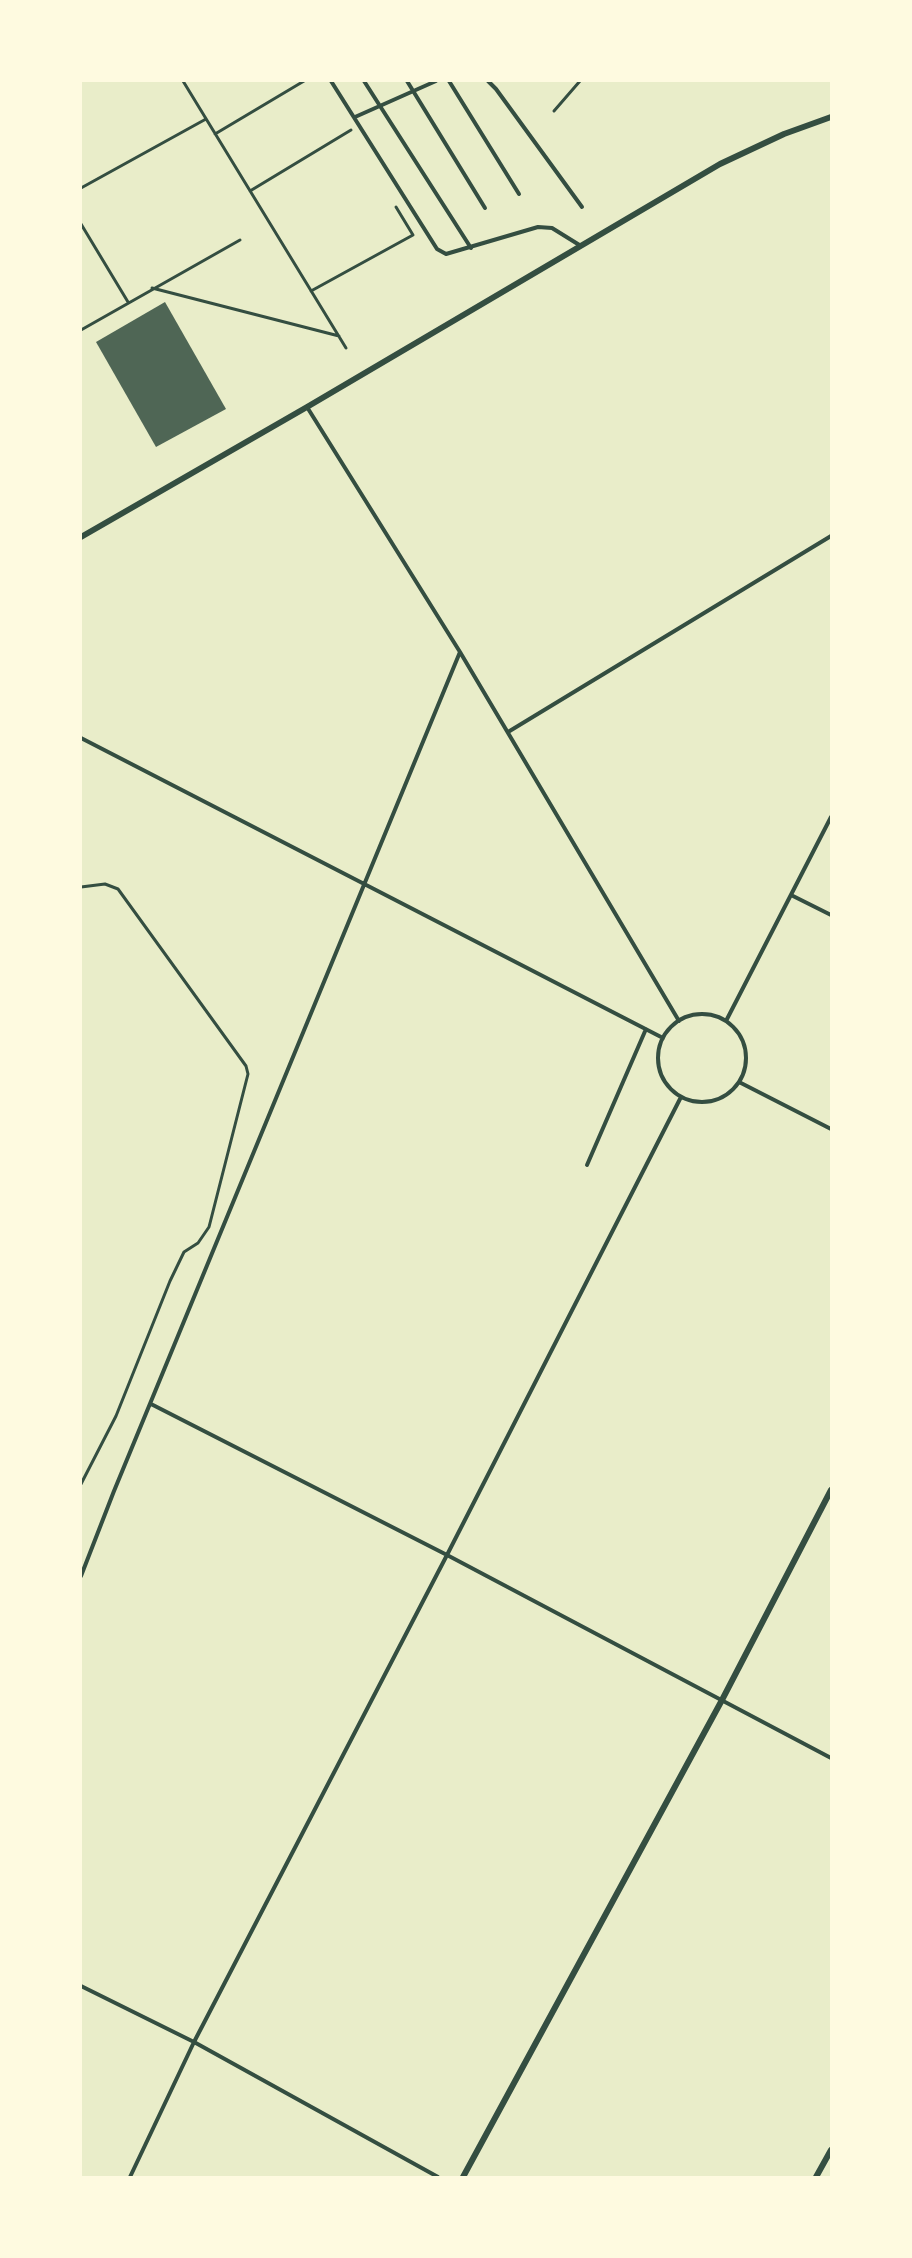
<!DOCTYPE html>
<html>
<head>
<meta charset="utf-8">
<style>
  body { margin:0 }
  #map { position:relative; width:912px; height:2258px; overflow:hidden; background:#e9edc9; font-family:"Golos Text",sans-serif }
  canvas { display:block }
  .frame { position:absolute; inset:0; border:82px solid #fefae0; pointer-events:none }
</style>
</head>
<body>
<div id="map">
<canvas width="912" height="2258"></canvas>
<div class="frame"></div>
</div>
<script>
const ctx = document.querySelector('canvas').getContext('2d');
ctx.lineJoin = 'round';
function fill(path, color) { ctx.fillStyle = color; ctx.fill(path, 'evenodd'); }
function strokePath(path, color, width, dash) { ctx.strokeStyle = color; ctx.lineWidth = width; ctx.lineCap = dash ? 'butt' : 'round'; ctx.setLineDash(dash || []); ctx.stroke(path); }
const building = new Path2D(`
  M165,302L226,409L156,447L96,342Z`);
const path = new Path2D(`
  M183,81L346,348
  M554,111L580,81
  M215,134L304,81
  M81,188L206,119
  M250,191L351,130
  M81,224L128,302
  M152,288L339,336
  M311,291L413,235L396,207
  M81,330L240,240
  M81,887L105,884L118,889L246,1066L248,1074L209,1227L198,1243L184,1252L170,1281L116,1416L81,1484`);
const service = new Path2D(`
  M331,81L437,249L446,254L538,227L552,228L581,246
  M364,81L471,248
  M407,81L485,208
  M449,81L519,194
  M488,81L496,89L582,207
  M355,117L436,81
  M307,407L460,652L679,1021
  M508,732L831,536
  M81,738L663,1038
  M791,895L831,915
  M658 1058a44 44 0 1 1 88 0a44 44 0 1 1-88 0Z
  M726,1021L831,817
  M739,1082L831,1129
  M587,1165L646,1029
  M151,1404L447,1555L831,1758
  M81,1576L114,1491L460,652
  M81,1986L194,2042L438,2177
  M130,2177L194,2042L447,1555L681,1097`);
const minor = new Path2D(`
  M81,537L307,407L720,164L784,134L831,117
  M463,2177L722,1700L831,1490
  M816,2177L831,2150`);
fill(building, '#4f6655');
strokePath(path, '#344e41', 3);
strokePath(service, '#344e41', 4);
strokePath(minor, '#344e41', 6);
</script>
</body>
</html>
